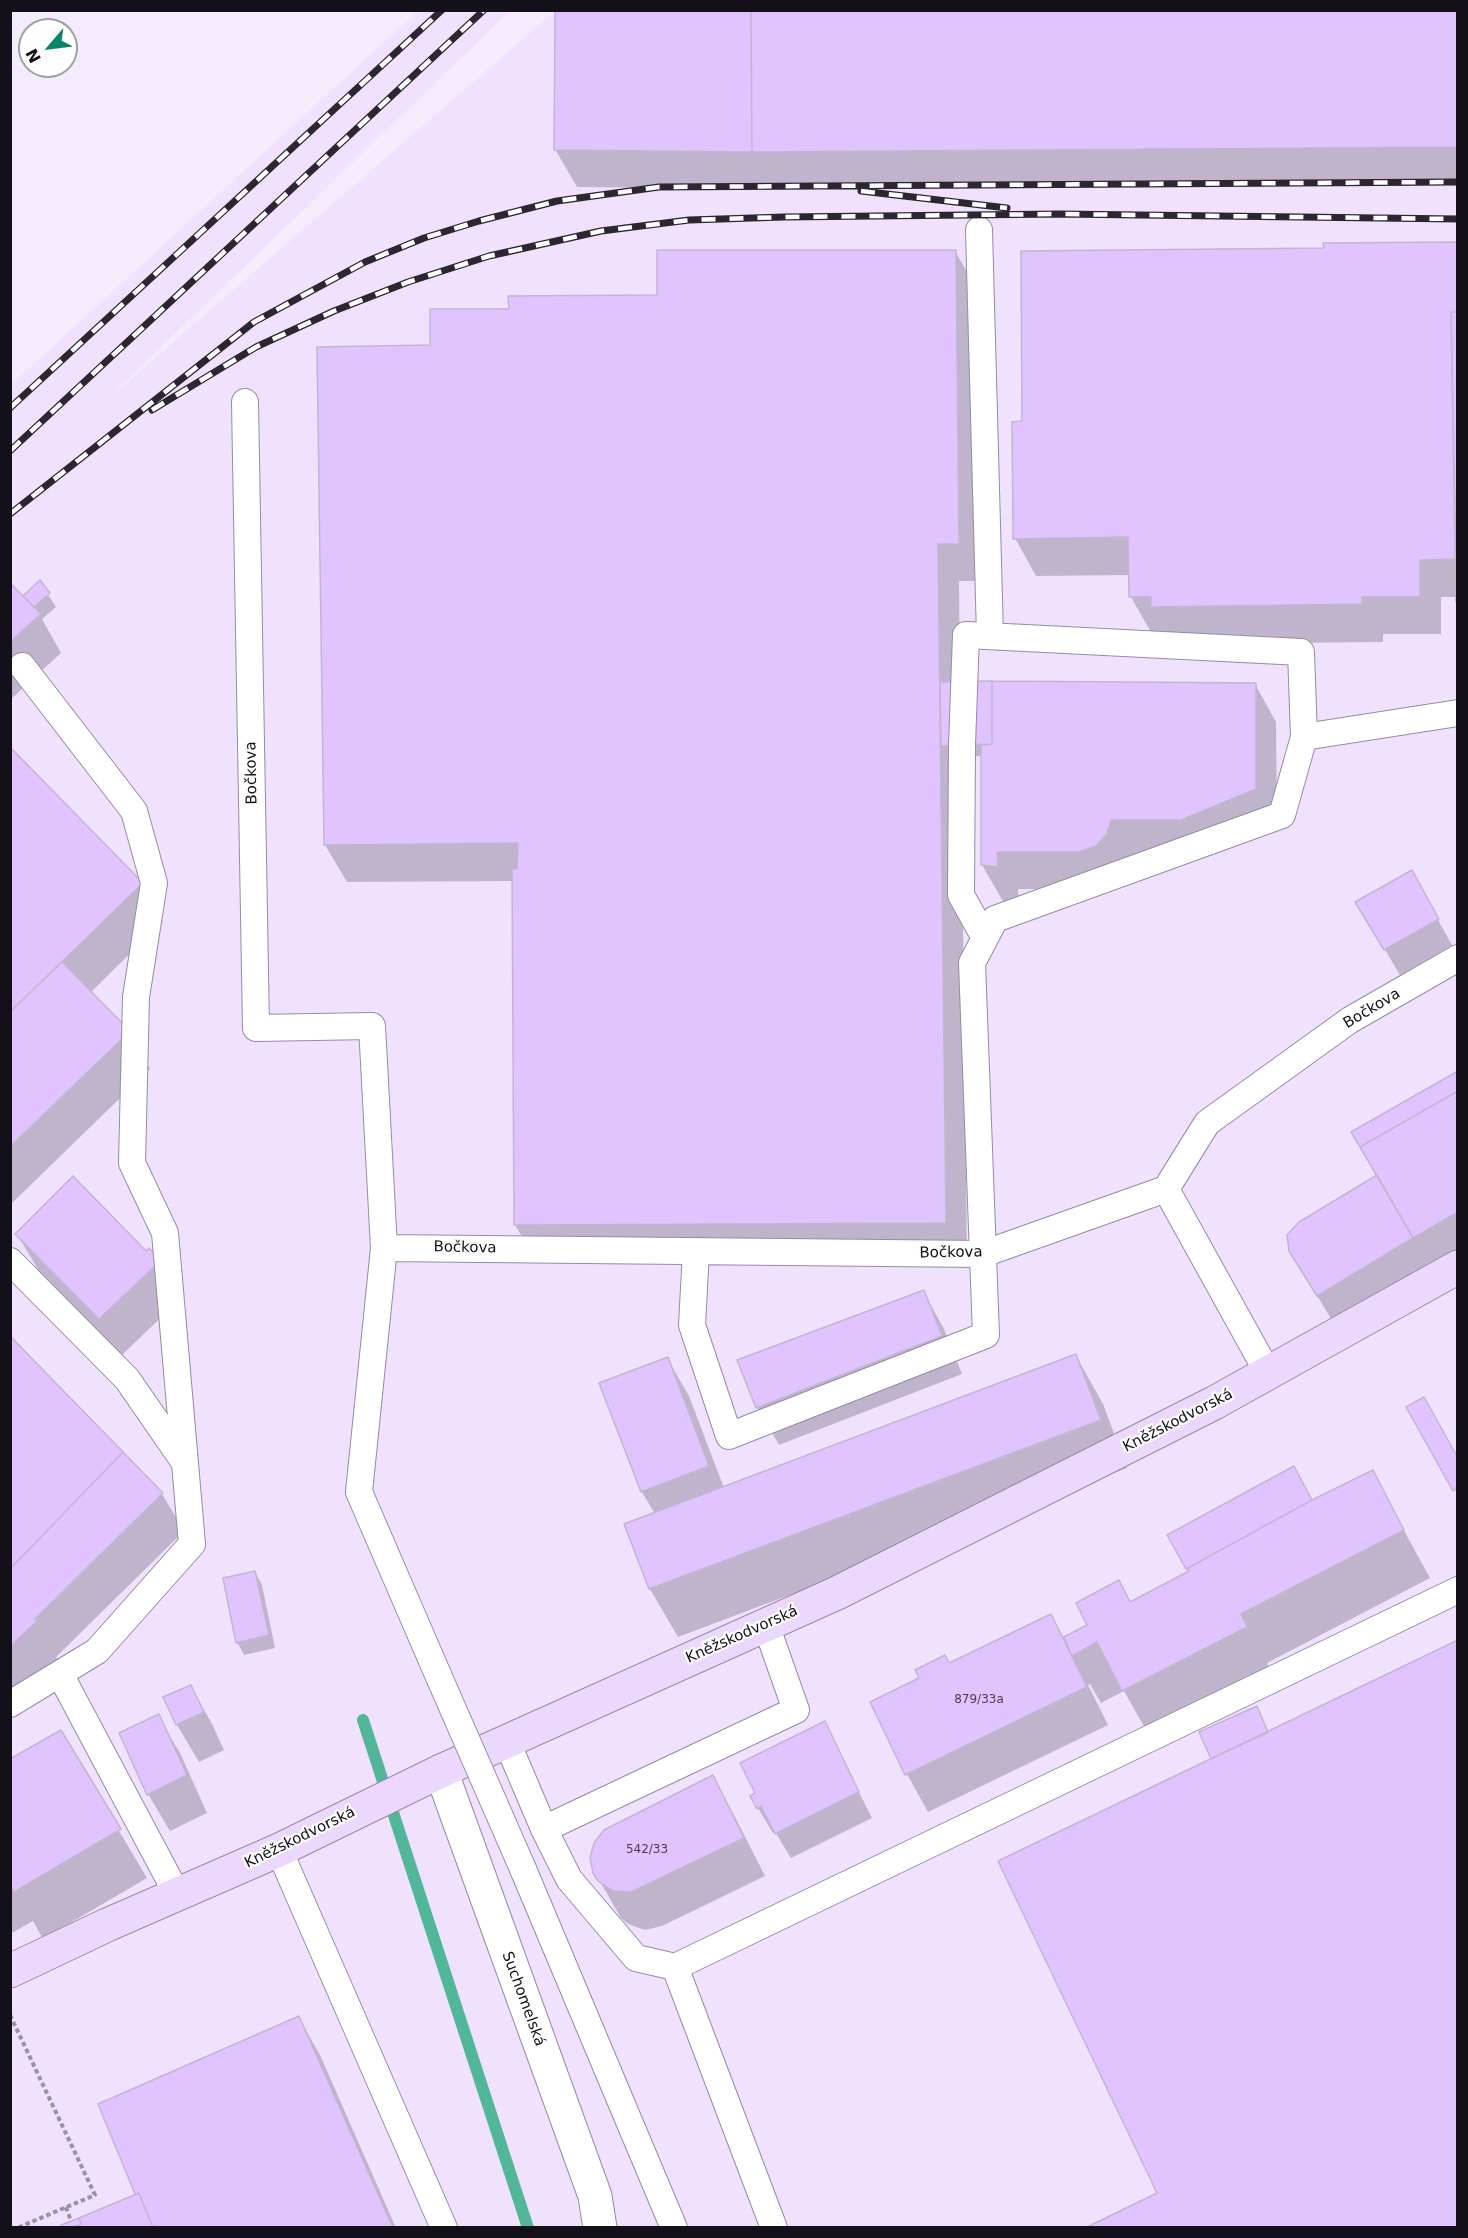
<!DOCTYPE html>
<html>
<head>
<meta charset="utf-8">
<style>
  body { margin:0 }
  #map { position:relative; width:1468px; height:2238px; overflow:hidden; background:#f4ecfd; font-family:"DejaVu Sans",sans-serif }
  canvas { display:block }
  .frame { position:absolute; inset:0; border:12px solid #141019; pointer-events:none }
  .north { position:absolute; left:18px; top:18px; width:60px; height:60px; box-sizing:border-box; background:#fdfdfd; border:2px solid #a09ea2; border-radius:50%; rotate:242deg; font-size:16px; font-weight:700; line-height:24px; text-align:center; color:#141019 }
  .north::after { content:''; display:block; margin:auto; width:21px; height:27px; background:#058669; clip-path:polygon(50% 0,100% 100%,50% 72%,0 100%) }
</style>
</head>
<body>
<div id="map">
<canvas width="1468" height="2238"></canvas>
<div class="frame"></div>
<div class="north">N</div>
</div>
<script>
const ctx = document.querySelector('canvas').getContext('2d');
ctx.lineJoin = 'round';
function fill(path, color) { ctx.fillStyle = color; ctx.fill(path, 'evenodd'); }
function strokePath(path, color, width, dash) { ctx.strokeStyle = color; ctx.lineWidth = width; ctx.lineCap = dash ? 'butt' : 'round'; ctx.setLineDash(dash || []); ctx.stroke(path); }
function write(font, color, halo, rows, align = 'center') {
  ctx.font = font + ' "DejaVu Sans",sans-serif'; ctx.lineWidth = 4.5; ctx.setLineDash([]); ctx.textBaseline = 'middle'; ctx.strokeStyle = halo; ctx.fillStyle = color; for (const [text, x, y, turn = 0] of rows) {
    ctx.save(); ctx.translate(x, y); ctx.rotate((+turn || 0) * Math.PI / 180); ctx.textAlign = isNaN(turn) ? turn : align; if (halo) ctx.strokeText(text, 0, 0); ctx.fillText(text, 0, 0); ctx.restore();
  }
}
const built = new Path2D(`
  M418,11H510L102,404L555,11H1457V2227L11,2228V385Z`);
const shadow = new Path2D(`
  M1458,10V184L775,189L577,187L555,149Z
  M1458,244V597H1441V634H1383V642L1174,644L1152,634L1131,597L1130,575L1036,576L1015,538L1024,423L1325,249Z
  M955,251L977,289L980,581H959L960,683L1255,684L1276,722L1277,827L1101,889H1018L1019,904L1004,903L982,865V756L961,757L967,1260L537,1262L515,1225L513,881L347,882L325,845L318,349L432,347L510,311L659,296Z
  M40,582L56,607L42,619L61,653L10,700V585L23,598Z
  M10,749L142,884L163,921L90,993L128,1032L150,1069L10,1205Z
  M1411,872L1452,945L1400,975L1357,903Z
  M1458,1072V1262L1339,1332L1290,1251L1378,1175Z
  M17,1234L146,1253L155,1257L177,1302L121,1356L39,1271Z
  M923,1291L944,1329L962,1374L779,1445L757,1407Z
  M10,1338L162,1494L184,1531L56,1657L58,1660L14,1702L10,1699Z
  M1076,1356L1103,1404L1127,1468L678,1637L650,1589L626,1524L655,1514L642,1492L667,1358L689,1396L724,1488Z
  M1372,1472L1430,1578L1267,1663L1274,1676L1151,1739L1124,1691L1101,1703L1090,1684L1088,1685L1108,1725L928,1812L907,1774L872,1703L1051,1616L1064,1638L1089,1625L1119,1582L1131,1604L1190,1573L1169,1536L1313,1502Z
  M255,1572L262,1585L275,1648L244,1655L237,1642Z
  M191,1687L212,1724L224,1750L199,1762L177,1725L165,1698Z
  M158,1716L180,1753L207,1813L170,1831L148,1794Z
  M824,1723L872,1818L791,1858L775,1832L773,1833L758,1808Z
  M60,1732L147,1878L43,1939L33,1921L10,1934V1761Z
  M713,1777L734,1815L765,1876L662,1926L645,1930L628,1924L621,1918L599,1880Z
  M299,2018L320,2055L396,2228H64L137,2195L100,2105Z`);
const stream = new Path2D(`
  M363,1720L528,2228`);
const building = new Path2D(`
  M555,10H751L752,152L554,150Z
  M751,10H1458V147L752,152Z
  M1458,242V312H1451L1456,559L1420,560V597H1362V604L1151,607V597H1129L1128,537L1013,539L1012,422L1022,421L1021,251L1324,248L1323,243Z
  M657,250H956L959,544H938L946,1223L514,1225L512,869H517L518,843L324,845L317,347L430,345V309H509L508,296L657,295Z
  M1451,312H1458V602H1456Z
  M40,580L50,593L34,607L23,596Z
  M10,583L41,614L10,642Z
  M992,681L1256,683V789L1181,820H1111L1107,834L1096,846L1079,852H997L998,867L981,865V745L992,744Z
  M992,681V744L941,746L940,682Z
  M10,747L143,883L10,1012Z
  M1412,870L1439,919L1384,950L1355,902Z
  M62,962L130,1031L10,1147V1012Z
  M1458,1071V1091L1360,1147L1351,1132Z
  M1458,1091V1212L1413,1238L1360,1147Z
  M1377,1175L1413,1238L1317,1296L1289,1251L1287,1235L1299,1222Z
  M73,1176L146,1251L149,1248L157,1257L154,1259L157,1264L99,1319L15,1234Z
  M924,1290L942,1336L756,1408L737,1360Z
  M10,1336L123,1452L10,1569Z
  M1076,1354L1101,1420L649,1589L624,1524Z
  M668,1357L709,1466L641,1492L599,1383Z
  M1424,1397L1458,1458V1488L1453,1491L1406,1407Z
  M123,1452L163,1493L35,1619L37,1621L10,1647V1569Z
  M1294,1466L1312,1500L1186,1569L1167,1535Z
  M1373,1470L1404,1530L1241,1614L1247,1627L1122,1691L1097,1642L1072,1656L1064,1637L1087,1625L1076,1603L1119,1580L1130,1602L1189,1571L1186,1569L1312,1500Z
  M255,1571L269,1635L236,1643L223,1578Z
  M1051,1614L1087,1687L905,1775L870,1702L919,1678L915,1670L945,1655L949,1663Z
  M1458,1640V2228H1085L1157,2193L998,1861Z
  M191,1685L204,1712L176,1725L163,1697Z
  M1257,1706L1268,1732L1211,1759L1199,1732Z
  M159,1714L187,1775L147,1795L119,1733Z
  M825,1721L859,1792L775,1834L761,1806L757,1809L750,1796L755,1793L740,1763Z
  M61,1730L121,1829L14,1892L10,1885V1759Z
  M713,1775L744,1838L631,1892L613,1891L598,1881L593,1873L590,1858L594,1843L604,1830Z
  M299,2016L393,2228H153L139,2193L135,2194L98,2104Z
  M139,2193L153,2228H72L81,2224L79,2218Z
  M79,2218L81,2224L72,2228H63L61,2225Z`);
const path = new Path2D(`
  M10,2015L95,2195L17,2228
  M66,2207L71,2221`);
const lane = new Path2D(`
  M979,230L990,636
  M245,402L256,1028L372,1026L384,1248L359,1492L439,1677
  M985,938L961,895L962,745L966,635L1301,652L1304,737
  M1166,1189L1268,1373
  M384,1248L983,1254L1166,1189L1207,1123L1350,1020L1458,958
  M696,1251L692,1325L729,1436L986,1335L972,963L995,919L1282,815L1304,737L1458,713
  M10,1261L127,1379L183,1460
  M60,1674L177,1894
  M10,1704L97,1651L192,1544L165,1233L132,1163L136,997L154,883L134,811L22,666
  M507,1742L544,1829L796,1710L766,1625
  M544,1829L569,1879L636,1958L675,1967L774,2228
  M279,1850L444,2228
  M523,1869L674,2228
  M675,1967L1458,1590`);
const street = new Path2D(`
  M441,1771L595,2196L600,2228`);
const secondary = new Path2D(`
  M10,1971L107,1925L279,1850L441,1771L837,1593L1214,1403L1458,1267`);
const rail = new Path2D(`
  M861,191L1007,208
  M10,408L442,10
  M152,410L256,347L334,311L408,282L489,256L601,231L689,220L784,217L1060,214L1458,219
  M10,451L484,10
  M10,514L254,322L365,262L424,238L479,221L557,201L659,187L1458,182`);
const laneBridge = new Path2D(`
  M439,1677L523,1869`);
const numberNames = [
  ["879/33a",979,1700],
  ["542/33",647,1850]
];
const streetNames = [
  ["Bočkova",252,773,-91],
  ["Bočkova",1372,1009,-31],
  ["Bočkova",465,1248,1],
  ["Bočkova",951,1253,-1],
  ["Kněžskodvorská",1178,1421,-27],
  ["Kněžskodvorská",742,1635,-24],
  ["Kněžskodvorská",300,1838,-26],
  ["Suchomelská",523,1999,70]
];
fill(built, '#f0e2ff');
fill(shadow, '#0003');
strokePath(stream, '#52b798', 12);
fill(building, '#e1c4ff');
strokePath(building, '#c3b5d2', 1.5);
strokePath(lane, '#978aa4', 28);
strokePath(street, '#978aa4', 35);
strokePath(secondary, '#978aa4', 35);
strokePath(path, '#9993a1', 4, [4.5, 3]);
strokePath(lane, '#fff', 26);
strokePath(street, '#fff', 33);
strokePath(secondary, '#ebd8fc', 33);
strokePath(rail, '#2b2630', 7);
strokePath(rail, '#fdfdfd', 4.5, [14]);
strokePath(laneBridge, '#978aa4', 28, []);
strokePath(laneBridge, '#fff', 26);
write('12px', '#473d52', null, numberNames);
write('15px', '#141019', '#fdfdfd', streetNames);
</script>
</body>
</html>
